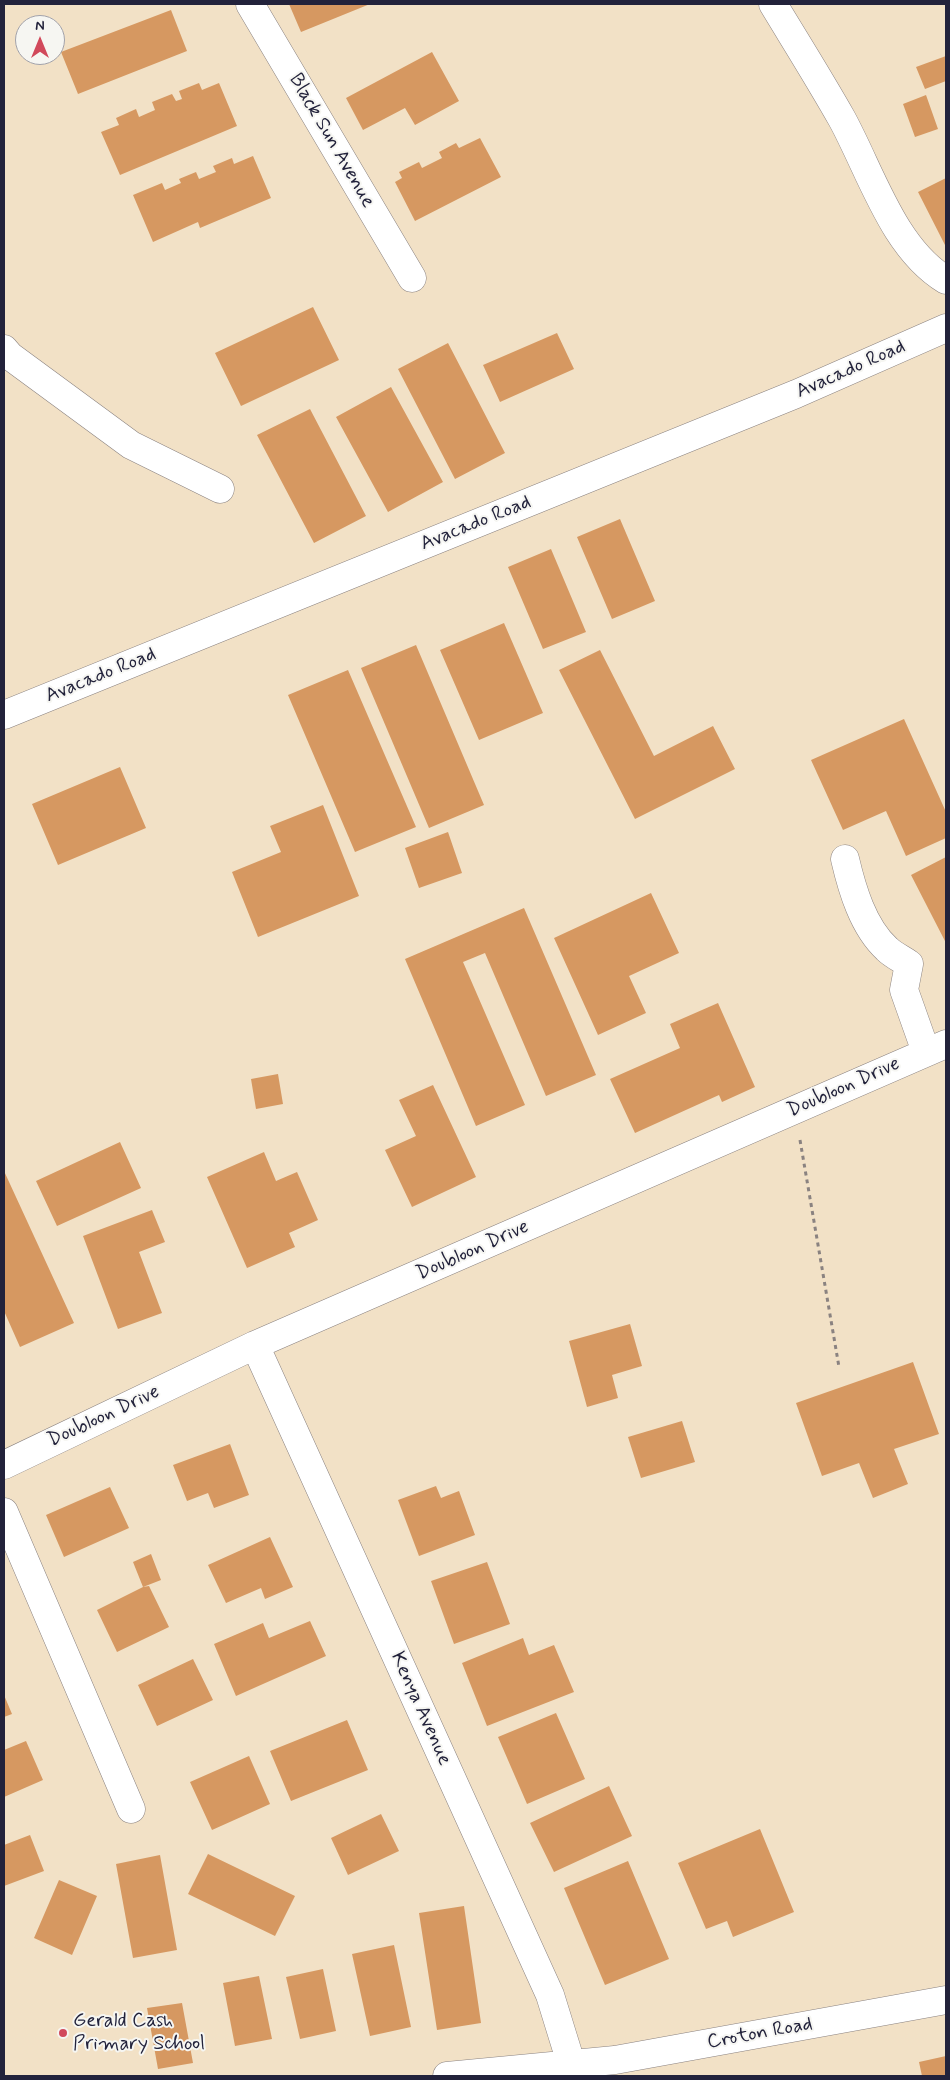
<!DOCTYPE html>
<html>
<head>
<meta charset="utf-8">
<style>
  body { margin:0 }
  #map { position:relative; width:950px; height:2080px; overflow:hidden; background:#f2e1c6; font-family:Mynerve,sans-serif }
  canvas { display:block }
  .frame { position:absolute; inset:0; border:5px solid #22223b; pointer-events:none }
  .north { position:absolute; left:15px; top:15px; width:50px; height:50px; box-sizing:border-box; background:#f6f6f2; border:1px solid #a1a1a9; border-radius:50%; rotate:0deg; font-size:14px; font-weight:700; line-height:20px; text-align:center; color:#22223b }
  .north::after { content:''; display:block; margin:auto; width:18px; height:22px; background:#d1495b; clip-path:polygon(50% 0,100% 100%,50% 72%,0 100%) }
</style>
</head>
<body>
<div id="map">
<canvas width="950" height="2080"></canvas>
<div class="frame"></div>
<div class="north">N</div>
</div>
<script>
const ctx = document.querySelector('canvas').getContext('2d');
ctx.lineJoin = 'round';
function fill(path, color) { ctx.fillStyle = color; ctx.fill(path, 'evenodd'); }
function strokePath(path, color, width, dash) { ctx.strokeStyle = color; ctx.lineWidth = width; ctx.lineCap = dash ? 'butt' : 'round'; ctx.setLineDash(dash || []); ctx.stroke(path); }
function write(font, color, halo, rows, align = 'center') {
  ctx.font = font + ' Mynerve,sans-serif'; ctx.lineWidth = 4; ctx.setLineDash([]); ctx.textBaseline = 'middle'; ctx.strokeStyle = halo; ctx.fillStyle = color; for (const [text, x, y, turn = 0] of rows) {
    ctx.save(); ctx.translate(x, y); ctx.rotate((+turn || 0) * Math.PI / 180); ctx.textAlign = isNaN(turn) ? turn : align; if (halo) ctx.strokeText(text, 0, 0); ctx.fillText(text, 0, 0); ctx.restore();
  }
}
const building = new Path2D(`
  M289,4H370L301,32Z
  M171,10L187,51L78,94L61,52Z
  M432,52L459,101L415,125L405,108L363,130L346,98Z
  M946,56V81L925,89L916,67Z
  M199,83L202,90L219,83L237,126L120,175L101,132L119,125L116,118L136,109L139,117L155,110L152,102L172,94L176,101L182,99L179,91Z
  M926,95L938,129L915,137L903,104Z
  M480,138L501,177L415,221L395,182L402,178L399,172L419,162L422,168L442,158L439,152L456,143L459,148Z
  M253,156L271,198L200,228L198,222L153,242L133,195L162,183L165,190L181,183L179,179L196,172L199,179L216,172L213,166L232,158L234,164Z
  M946,178V247L918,192Z
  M313,307L339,360L241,406L215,353Z
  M557,333L574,369L500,402L483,365Z
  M448,343L505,453L455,479L398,369Z
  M391,387L443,482L388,512L336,417Z
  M310,409L366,516L314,543L257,435Z
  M620,519L655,601L612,619L577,537Z
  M551,549L586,632L543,649L508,567Z
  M504,623L543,713L479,740L440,650Z
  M416,645L484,805L429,828L361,668Z
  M600,650L654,756L713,726L735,769L635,819L559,670Z
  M348,670L416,827L355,852L288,695Z
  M904,719L946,812V838L906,856L886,811L843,830L811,760Z
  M120,767L146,828L58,865L32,804Z
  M323,805L359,896L258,937L232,872L281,852L270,826Z
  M448,832L462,873L419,888L405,848Z
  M946,857V943L911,875Z
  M651,893L679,953L629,976L646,1013L598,1035L554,938Z
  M524,908L596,1075L546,1096L485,953L463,962L525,1105L476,1126L405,959Z
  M718,1003L755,1087L722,1102L719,1095L635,1133L610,1079L680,1048L670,1024Z
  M278,1074L283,1104L256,1109L251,1079Z
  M433,1085L476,1177L412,1207L385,1150L416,1136L399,1100Z
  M120,1142L141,1188L57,1226L36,1181Z
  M264,1152L276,1181L297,1172L318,1220L289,1233L295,1247L247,1268L207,1177Z
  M4,1171L74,1323L20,1347L4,1311Z
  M152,1210L165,1242L139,1252L162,1313L118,1329L83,1236Z
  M630,1324L642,1366L612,1375L618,1398L587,1407L569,1341Z
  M913,1362L939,1434L894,1449L908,1484L873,1498L859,1463L822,1476L796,1403Z
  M682,1421L695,1462L641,1478L628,1437Z
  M230,1444L249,1495L214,1508L208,1493L187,1501L173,1465Z
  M436,1486L441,1498L459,1491L475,1535L419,1556L398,1500Z
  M110,1487L129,1528L64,1557L46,1515Z
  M270,1537L293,1587L265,1599L261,1588L226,1603L208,1565Z
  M151,1554L161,1580L143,1587L149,1586L169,1627L117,1652L97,1610L143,1587L133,1562Z
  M487,1562L510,1624L454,1644L431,1581Z
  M310,1621L326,1656L236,1696L214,1644L263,1623L269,1638Z
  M523,1638L529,1655L554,1645L574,1692L487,1726L462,1663Z
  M193,1659L213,1700L157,1726L138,1685Z
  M4,1695L12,1714L4,1717Z
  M556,1713L585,1779L527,1804L498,1737Z
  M347,1720L368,1770L291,1801L270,1751Z
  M26,1741L43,1780L4,1797V1750Z
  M249,1756L270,1804L212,1830L190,1782Z
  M609,1786L632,1836L554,1872L530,1823Z
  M381,1814L399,1851L348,1875L331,1838Z
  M760,1829L794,1912L733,1937L727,1921L706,1929L678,1863Z
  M30,1835L44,1871L4,1886V1845Z
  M208,1854L295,1896L275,1936L188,1894Z
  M160,1855L177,1950L133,1958L116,1864Z
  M628,1861L669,1959L605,1985L564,1888Z
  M59,1880L97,1896L72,1955L34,1938Z
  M464,1906L481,2023L437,2030L419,1913Z
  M394,1945L411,2027L370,2036L352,1954Z
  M323,1969L336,2031L300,2039L286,1977Z
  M259,1976L272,2039L235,2046L223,1983Z
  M182,2003L193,2063L158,2069L147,2008Z
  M946,2056V2076H922L919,2062Z`);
const path = new Path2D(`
  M800,1140L839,1367`);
const minor = new Path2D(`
  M250,4L412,278
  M773,4C796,42 820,80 842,119C871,172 893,248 946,280
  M4,349L10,356L131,445L220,489
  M4,715L796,394L946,328
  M845,859C852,889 863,927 887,949C893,955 902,959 909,964L904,990L926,1052
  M255,1345L550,1995L575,2076
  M4,1465L255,1345L946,1044
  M4,1512L131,1809
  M447,2076L615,2060L946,2000`);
const markers = [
  [63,2033,5,"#d1495b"]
];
const streetNames = [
  ["Black Sun Avenue",331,141,60],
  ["Avacado Road",851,370,-24],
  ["Avacado Road",476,524,-22],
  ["Avacado Road",101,676,-22],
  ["Doubloon Drive",844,1088,-24],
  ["Doubloon Drive",473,1251,-24],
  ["Doubloon Drive",104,1417,-25],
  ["Kenya Avenue",420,1709,66],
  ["Croton Road",760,2034,-10]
];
const poiNames = [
  ["Gerald Cash",73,2022],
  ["Primary School",73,2045]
];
fill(building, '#d69861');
strokePath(minor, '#8a8280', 29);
strokePath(path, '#8a8280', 3, [4, 4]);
strokePath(minor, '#fff', 28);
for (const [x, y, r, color] of markers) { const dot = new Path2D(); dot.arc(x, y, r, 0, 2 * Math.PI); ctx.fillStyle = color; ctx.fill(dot); strokePath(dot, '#f6f6f2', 2); }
write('20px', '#22223b', '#f6f6f2', streetNames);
write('20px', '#22223b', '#f6f6f2', poiNames, 'left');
</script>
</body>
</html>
